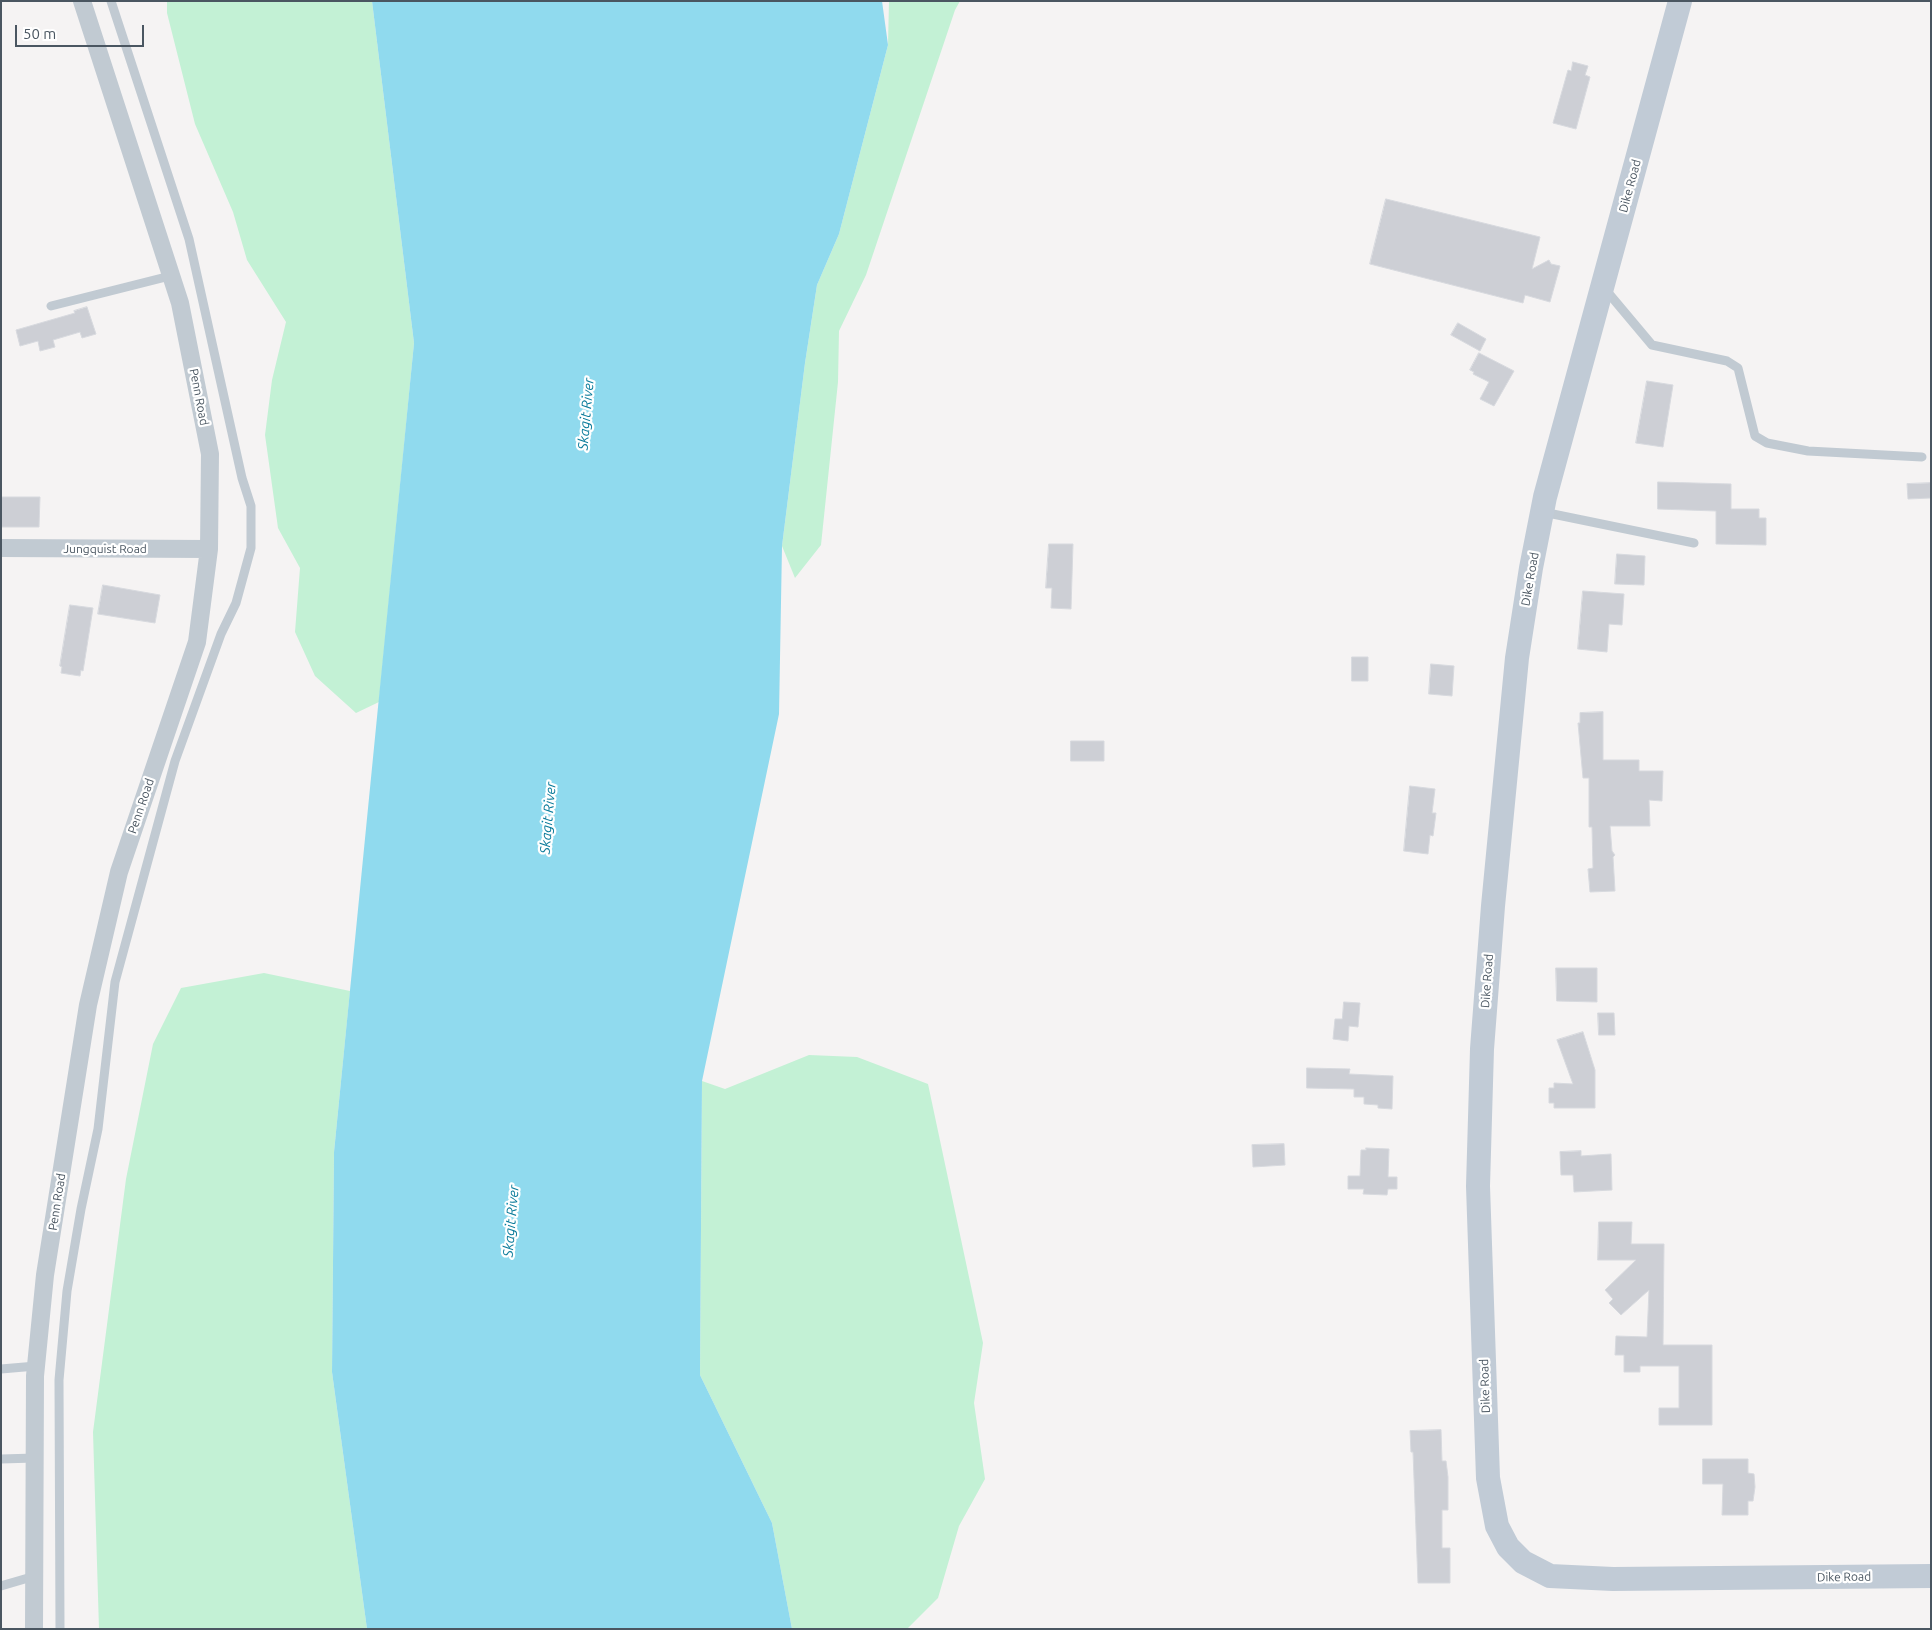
<!DOCTYPE html>
<html>
<head>
<meta charset="utf-8">
<style>
  body { margin:0 }
  #map { position:relative; width:1932px; height:1630px; overflow:hidden; background:#f5f3f3; font-family:Ubuntu,sans-serif }
  canvas { display:block }
  .frame { position:absolute; inset:0; border:2px solid #4a5661; pointer-events:none }
  .scale { position:absolute; left:15px; top:25px; width:129px; height:22px; box-sizing:border-box; border:2px solid #4a5661; border-top:0; padding-left:6px; font-size:15px; line-height:18px; white-space:nowrap; color:#4a5661; -webkit-text-stroke:4px #fff; paint-order:stroke }
</style>
</head>
<body>
<div id="map">
<canvas width="1932" height="1630"></canvas>
<div class="frame"></div>
<div class="scale">50 m</div>
</div>
<script>
const ctx = document.querySelector('canvas').getContext('2d');
ctx.lineJoin = 'round';
function fill(path, color) { ctx.fillStyle = color; ctx.fill(path, 'evenodd'); }
function strokePath(path, color, width, dash) { ctx.strokeStyle = color; ctx.lineWidth = width; ctx.lineCap = dash ? 'butt' : 'round'; ctx.setLineDash(dash || []); ctx.stroke(path); }
function write(font, color, halo, rows, align = 'center') {
  ctx.font = font + ' Ubuntu,sans-serif'; ctx.lineWidth = 4.5; ctx.setLineDash([]); ctx.textBaseline = 'middle'; ctx.strokeStyle = halo; ctx.fillStyle = color; for (const [text, x, y, turn = 0] of rows) {
    ctx.save(); ctx.translate(x, y); ctx.rotate((+turn || 0) * Math.PI / 180); ctx.textAlign = isNaN(turn) ? turn : align; if (halo) ctx.strokeText(text, 0, 0); ctx.fillText(text, 0, 0); ctx.restore();
  }
}
const green = new Path2D(`
  M167,1H372L414,343L379,702L356,713L315,676L295,632L300,568L278,528L265,435L272,380L286,322L247,260L233,212L195,124L167,13Z
  M889,1H960L955,10L866,275L839,331L838,382L821,545L795,578L782,546L805,363L817,285L839,234L888,45Z
  M264,973L350,991L334,1152L332,1372L367,1629H99L93,1432L126,1179L153,1044L181,988Z
  M809,1055L857,1057L928,1084L983,1343L974,1403L985,1479L959,1526L938,1598L907,1629H792L772,1523L700,1375L702,1081L725,1089Z`);
const water = new Path2D(`
  M372,1H882L888,45L839,234L817,285L805,363L782,546L779,714L702,1081L700,1375L772,1523L792,1629H367L332,1372L334,1152L414,343Z`);
const building = new Path2D(`
  M1573,62L1588,66L1585,75L1590,77L1576,129L1553,123L1568,70L1571,71Z
  M1386,199L1540,237L1532,269L1549,260L1551,264L1560,266L1550,302L1525,295L1523,303L1370,264Z
  M87,307L96,334L82,338L80,332L53,340L55,347L40,351L38,341L20,346L16,330L75,313L74,311Z
  M1458,323L1486,339L1480,351L1451,335Z
  M1479,353L1514,371L1494,406L1480,399L1489,382L1473,374L1474,372L1470,370Z
  M1647,381L1673,385L1663,447L1636,443Z
  M1658,482L1731,484V509H1759V518H1766V545L1716,544V511L1658,509Z
  M1931,483V498L1908,499L1907,484Z
  M1,497H40L39,527H1Z
  M1049,544H1073L1071,609L1051,608L1052,588H1046Z
  M1617,554L1645,556L1644,585L1615,584Z
  M103,585L160,595L155,623L98,614Z
  M1583,591L1624,594L1622,625L1609,624L1607,652L1578,649Z
  M70,605L93,608L83,671L81,670L80,676L61,673L62,667L60,666Z
  M1352,657H1368V681H1352Z
  M1431,664L1454,666L1452,696L1429,694Z
  M1603,712V760H1639V771H1663L1662,801L1649,800L1650,826H1610L1612,851L1615,855L1613,857L1615,891L1590,892L1588,869L1593,868L1592,827H1589V778H1583L1578,723H1580V713Z
  M1071,741H1104V761H1071Z
  M1410,786L1435,789L1432,813H1436L1433,836L1430,835L1428,854L1404,851Z
  M1556,968H1597V1002L1557,1001Z
  M1344,1002L1360,1003L1358,1027L1349,1026L1348,1041L1333,1039L1335,1019H1342Z
  M1598,1013H1614L1615,1035H1599Z
  M1583,1032L1595,1070V1108H1554V1103H1549V1088H1554V1083L1573,1084L1557,1040Z
  M1307,1068L1350,1069L1349,1074L1393,1076L1392,1109L1378,1108V1105L1364,1104V1097H1354V1089L1307,1088Z
  M1284,1144L1285,1165L1253,1167L1252,1145Z
  M1366,1148L1389,1149L1388,1177H1397V1189H1388L1387,1195L1363,1194L1364,1189H1348V1176H1360L1361,1150H1366Z
  M1581,1151V1156L1611,1154L1612,1190L1574,1192L1573,1175H1561L1560,1152Z
  M1599,1222H1632L1631,1244H1664L1663,1345H1712V1425H1659V1408H1679V1366H1640V1372H1624V1355H1615L1616,1336L1647,1337L1649,1290L1621,1315L1609,1303L1613,1299L1605,1290L1636,1260H1598Z
  M1441,1430L1442,1461H1446L1448,1477V1510H1442V1548H1450V1583H1418L1413,1452H1411L1410,1431Z
  M1703,1459H1748V1473L1754,1474L1755,1487L1753,1501H1748V1515H1722L1723,1484H1703Z`);
const lane = new Path2D(`
  M1605,289L1652,345L1727,361L1738,368L1755,436L1767,443L1808,451L1922,457
  M51,306L170,276
  M1543,512L1694,543
  M1,1369L36,1366
  M1,1459L35,1458
  M1,1586L35,1576
  M60,1629L59,1380L67,1291L81,1209L98,1129L115,982L175,761L221,634L236,603L251,548V506L242,478L189,239L111,1`);
const street = new Path2D(`
  M1,548L209,549
  M34,1629L35,1376L45,1275L88,1005L119,872L197,642L209,549L210,454L180,303L82,1`);
const secondary = new Path2D(`
  M1680,1L1545,497L1531,568L1517,658L1493,906L1482,1049L1478,1186L1488,1478L1497,1526L1508,1547L1523,1562L1550,1576L1613,1579L1931,1576`);
const streetNames = [
  ["Dike Road",1630,186,-75],
  ["Penn Road",199,397,79],
  ["Jungquist Road",105,549],
  ["Dike Road",1530,579,-80],
  ["Penn Road",141,806,-71],
  ["Dike Road",1487,981,-86],
  ["Penn Road",57,1202,-81],
  ["Dike Road",1485,1386,-92],
  ["Dike Road",1844,1577,-1]
];
const waterNames = [
  ["Skagit River",586,414,-85],
  ["Skagit River",548,818,-85],
  ["Skagit River",511,1221,-85]
];
fill(green, '#c3f1d5');
fill(water, '#90daee');
fill(building, '#cdcfd5');
strokePath(building, '#d7d9de', 1);
strokePath(lane, '#c1cad2', 9);
strokePath(street, '#c1cad2', 18);
strokePath(secondary, '#c1cbd6', 24);
write('12px', '#4a5661', '#fff', streetNames);
write('italic 14px', '#0c7c9b', '#fff', waterNames);
</script>
</body>
</html>
